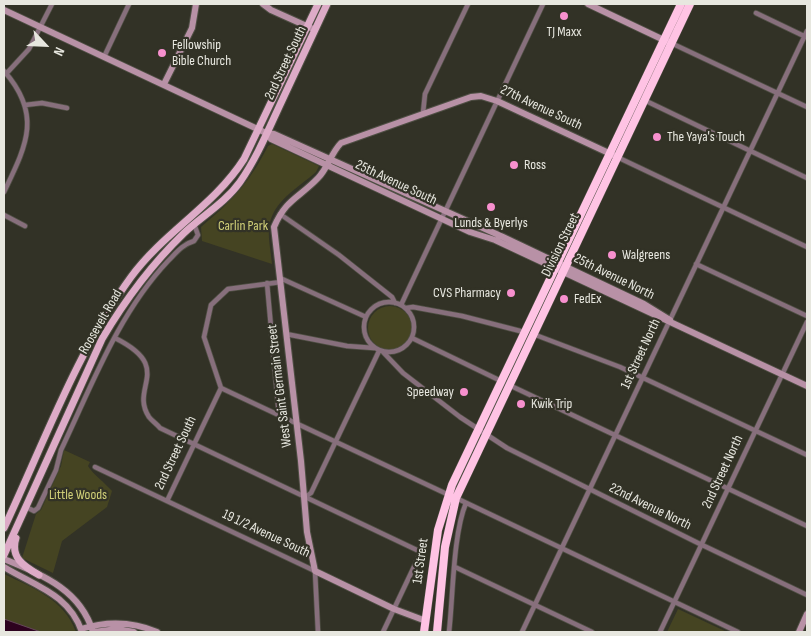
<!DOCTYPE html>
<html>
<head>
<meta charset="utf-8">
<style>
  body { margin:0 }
  #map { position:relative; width:811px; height:636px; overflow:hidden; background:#323226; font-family:"Sofia Sans Condensed",sans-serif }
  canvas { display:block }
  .frame { position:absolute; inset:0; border:5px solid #e7e7df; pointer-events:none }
  .north { position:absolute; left:20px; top:20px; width:50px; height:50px; -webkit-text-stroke:4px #323226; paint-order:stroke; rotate:115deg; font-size:14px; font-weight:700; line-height:20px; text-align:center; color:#e7e7df }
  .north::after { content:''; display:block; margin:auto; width:18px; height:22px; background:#e7e7df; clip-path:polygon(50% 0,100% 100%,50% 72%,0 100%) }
</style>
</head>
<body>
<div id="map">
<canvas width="811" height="636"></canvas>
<div class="frame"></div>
<div class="north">N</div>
</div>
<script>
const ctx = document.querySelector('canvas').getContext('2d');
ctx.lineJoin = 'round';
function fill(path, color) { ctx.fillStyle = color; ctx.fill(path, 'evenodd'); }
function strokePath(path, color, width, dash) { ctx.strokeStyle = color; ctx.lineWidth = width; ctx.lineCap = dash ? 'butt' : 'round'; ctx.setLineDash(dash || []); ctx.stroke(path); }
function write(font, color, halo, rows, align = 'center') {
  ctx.font = font + ' "Sofia Sans Condensed",sans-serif'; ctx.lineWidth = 4.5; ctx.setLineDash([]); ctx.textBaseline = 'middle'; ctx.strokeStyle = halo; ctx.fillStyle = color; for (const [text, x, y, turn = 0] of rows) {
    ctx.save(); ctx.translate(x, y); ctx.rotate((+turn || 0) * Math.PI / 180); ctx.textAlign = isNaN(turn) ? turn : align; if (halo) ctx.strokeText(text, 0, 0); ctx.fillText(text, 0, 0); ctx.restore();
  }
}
const green = new Path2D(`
  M272,144L319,166L316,172C298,188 272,201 269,228C268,239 271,252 272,264L202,241L201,227C233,200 249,183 268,146Z
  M368 328a22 22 0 1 1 44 0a22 22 0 1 1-44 0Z
  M64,450L90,462L88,466C92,473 106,484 112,491L107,507L62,541L53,573L22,558L36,514L41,510L61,466Z
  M4,574C33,588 64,599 76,632H4Z
  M678,609L727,632H667Z`);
const water = new Path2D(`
  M4,619L41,632H4Z`);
const street = new Path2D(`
  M756,13L806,37
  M671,43L807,107
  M104,57L129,4
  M4,71C43,115 26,146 4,192
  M6,74L29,49L52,4
  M644,100L807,178
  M25,105L42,103L67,108
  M423,113L425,94L468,4
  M617,157L807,247
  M280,214L339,255L392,297L395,303
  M4,215L25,226
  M696,264L807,316
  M280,278L366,317
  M267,283L279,416
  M364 327a25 25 0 1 1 50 0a25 25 0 1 1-50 0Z
  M401,305L543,4
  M406,308L413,307L462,316L524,332
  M286,334L347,346L374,348
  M533,334L620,367L807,455
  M115,338C175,368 129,387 149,417C152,421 157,424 160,428L421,552L383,632
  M412,338L501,381
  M383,352L403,373L460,417L507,448L698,543L807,595
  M509,385L807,526
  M221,388L449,495
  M221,388L204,337L211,305L228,289L281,282
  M95,467L315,571L318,632
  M305,497L311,493L379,351
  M456,498L738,632
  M167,501L221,388
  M26,507L34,511L38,508L56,470L61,450C92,385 118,314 168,261C176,253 183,244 194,241L198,235L194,224
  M455,567L592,632
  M449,632C453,598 453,533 466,503
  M522,632L807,31
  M660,632L807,322`);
const secondary = new Path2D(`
  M263,4L271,10L311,28
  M588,4L668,42
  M4,10L266,133L274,134L503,237L644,304L670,320
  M164,84L192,28L196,4
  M266,133L271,139L470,232L495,240L807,386
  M4,559C42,575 80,589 93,632
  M4,567C35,586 69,594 82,632
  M426,621L394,609L315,571L307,532L301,461L274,227C286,199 299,198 318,178C328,168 331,153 341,143L471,97L481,96L497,101L613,155
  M81,629C107,621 131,621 157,632
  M94,632L117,629L134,632
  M799,632L807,614`);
const primary = new Path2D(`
  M4,528C43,445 77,351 131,277C164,232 214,206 244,159L318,4
  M16,538C10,557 23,566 39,575
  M4,555L102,339C125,300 151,265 184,233C202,216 225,203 240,182C256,159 267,133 279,107C295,73 311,38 327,4`);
const highway = new Path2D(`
  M424,632L438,530L452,485L681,4
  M437,632L445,547L456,498L690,4`);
const markers = [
  [564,16,5,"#f790ce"],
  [162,53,5,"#f790ce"],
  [657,137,5,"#f790ce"],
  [514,165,5,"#f790ce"],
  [491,207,5,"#f790ce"],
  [612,255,5,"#f790ce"],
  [511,293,5,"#f790ce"],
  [564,299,5,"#f790ce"],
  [464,392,5,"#f790ce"],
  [521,404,5,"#f790ce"]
];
const poiNames = [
  ["TJ Maxx",564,32,"center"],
  ["Fellowship",172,45],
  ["Bible Church",172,61],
  ["The Yaya's Touch",667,137],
  ["Ross",524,165],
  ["Lunds & Byerlys",491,223,"center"],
  ["Walgreens",622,255],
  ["CVS Pharmacy",501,293,"right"],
  ["FedEx",574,299],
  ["Speedway",454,392,"right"],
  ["Kwik Trip",531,404]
];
const streetNames = [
  ["2nd Street South",286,63,-65],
  ["27th Avenue South",541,108,25],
  ["25th Avenue South",396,183,25],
  ["Division Street",561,245,-64],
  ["25th Avenue North",614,277,26],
  ["Roosevelt Road",101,322,-60],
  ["1st Street North",641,354,-65],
  ["West Saint Germain Street",280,386,-97],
  ["2nd Street South",176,453,-65],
  ["2nd Street North",723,472,-65],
  ["22nd Avenue North",650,507,26],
  ["19 1/2 Avenue South",266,534,25],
  ["1st Street",421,561,-82]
];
const parkNames = [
  ["Carlin Park",243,226],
  ["Little Woods",78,495]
];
fill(green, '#454422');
fill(water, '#2d021f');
strokePath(water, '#654759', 1);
strokePath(street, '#4f4f44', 6);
strokePath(secondary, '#4f4f44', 8);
strokePath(primary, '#4f4f44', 9);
strokePath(highway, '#4f4f44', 9);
strokePath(street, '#876f7c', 4.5);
strokePath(secondary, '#b891a6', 6);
strokePath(primary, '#ddabc7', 7);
strokePath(highway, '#ffc3e4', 8);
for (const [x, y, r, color] of markers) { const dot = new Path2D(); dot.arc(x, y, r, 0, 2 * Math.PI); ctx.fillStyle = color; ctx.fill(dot); strokePath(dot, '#323226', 2); }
write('14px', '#e7e7df', '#323226', poiNames, 'left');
write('14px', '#e7e7df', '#323226', streetNames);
write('14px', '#d1d078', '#323226', parkNames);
</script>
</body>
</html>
